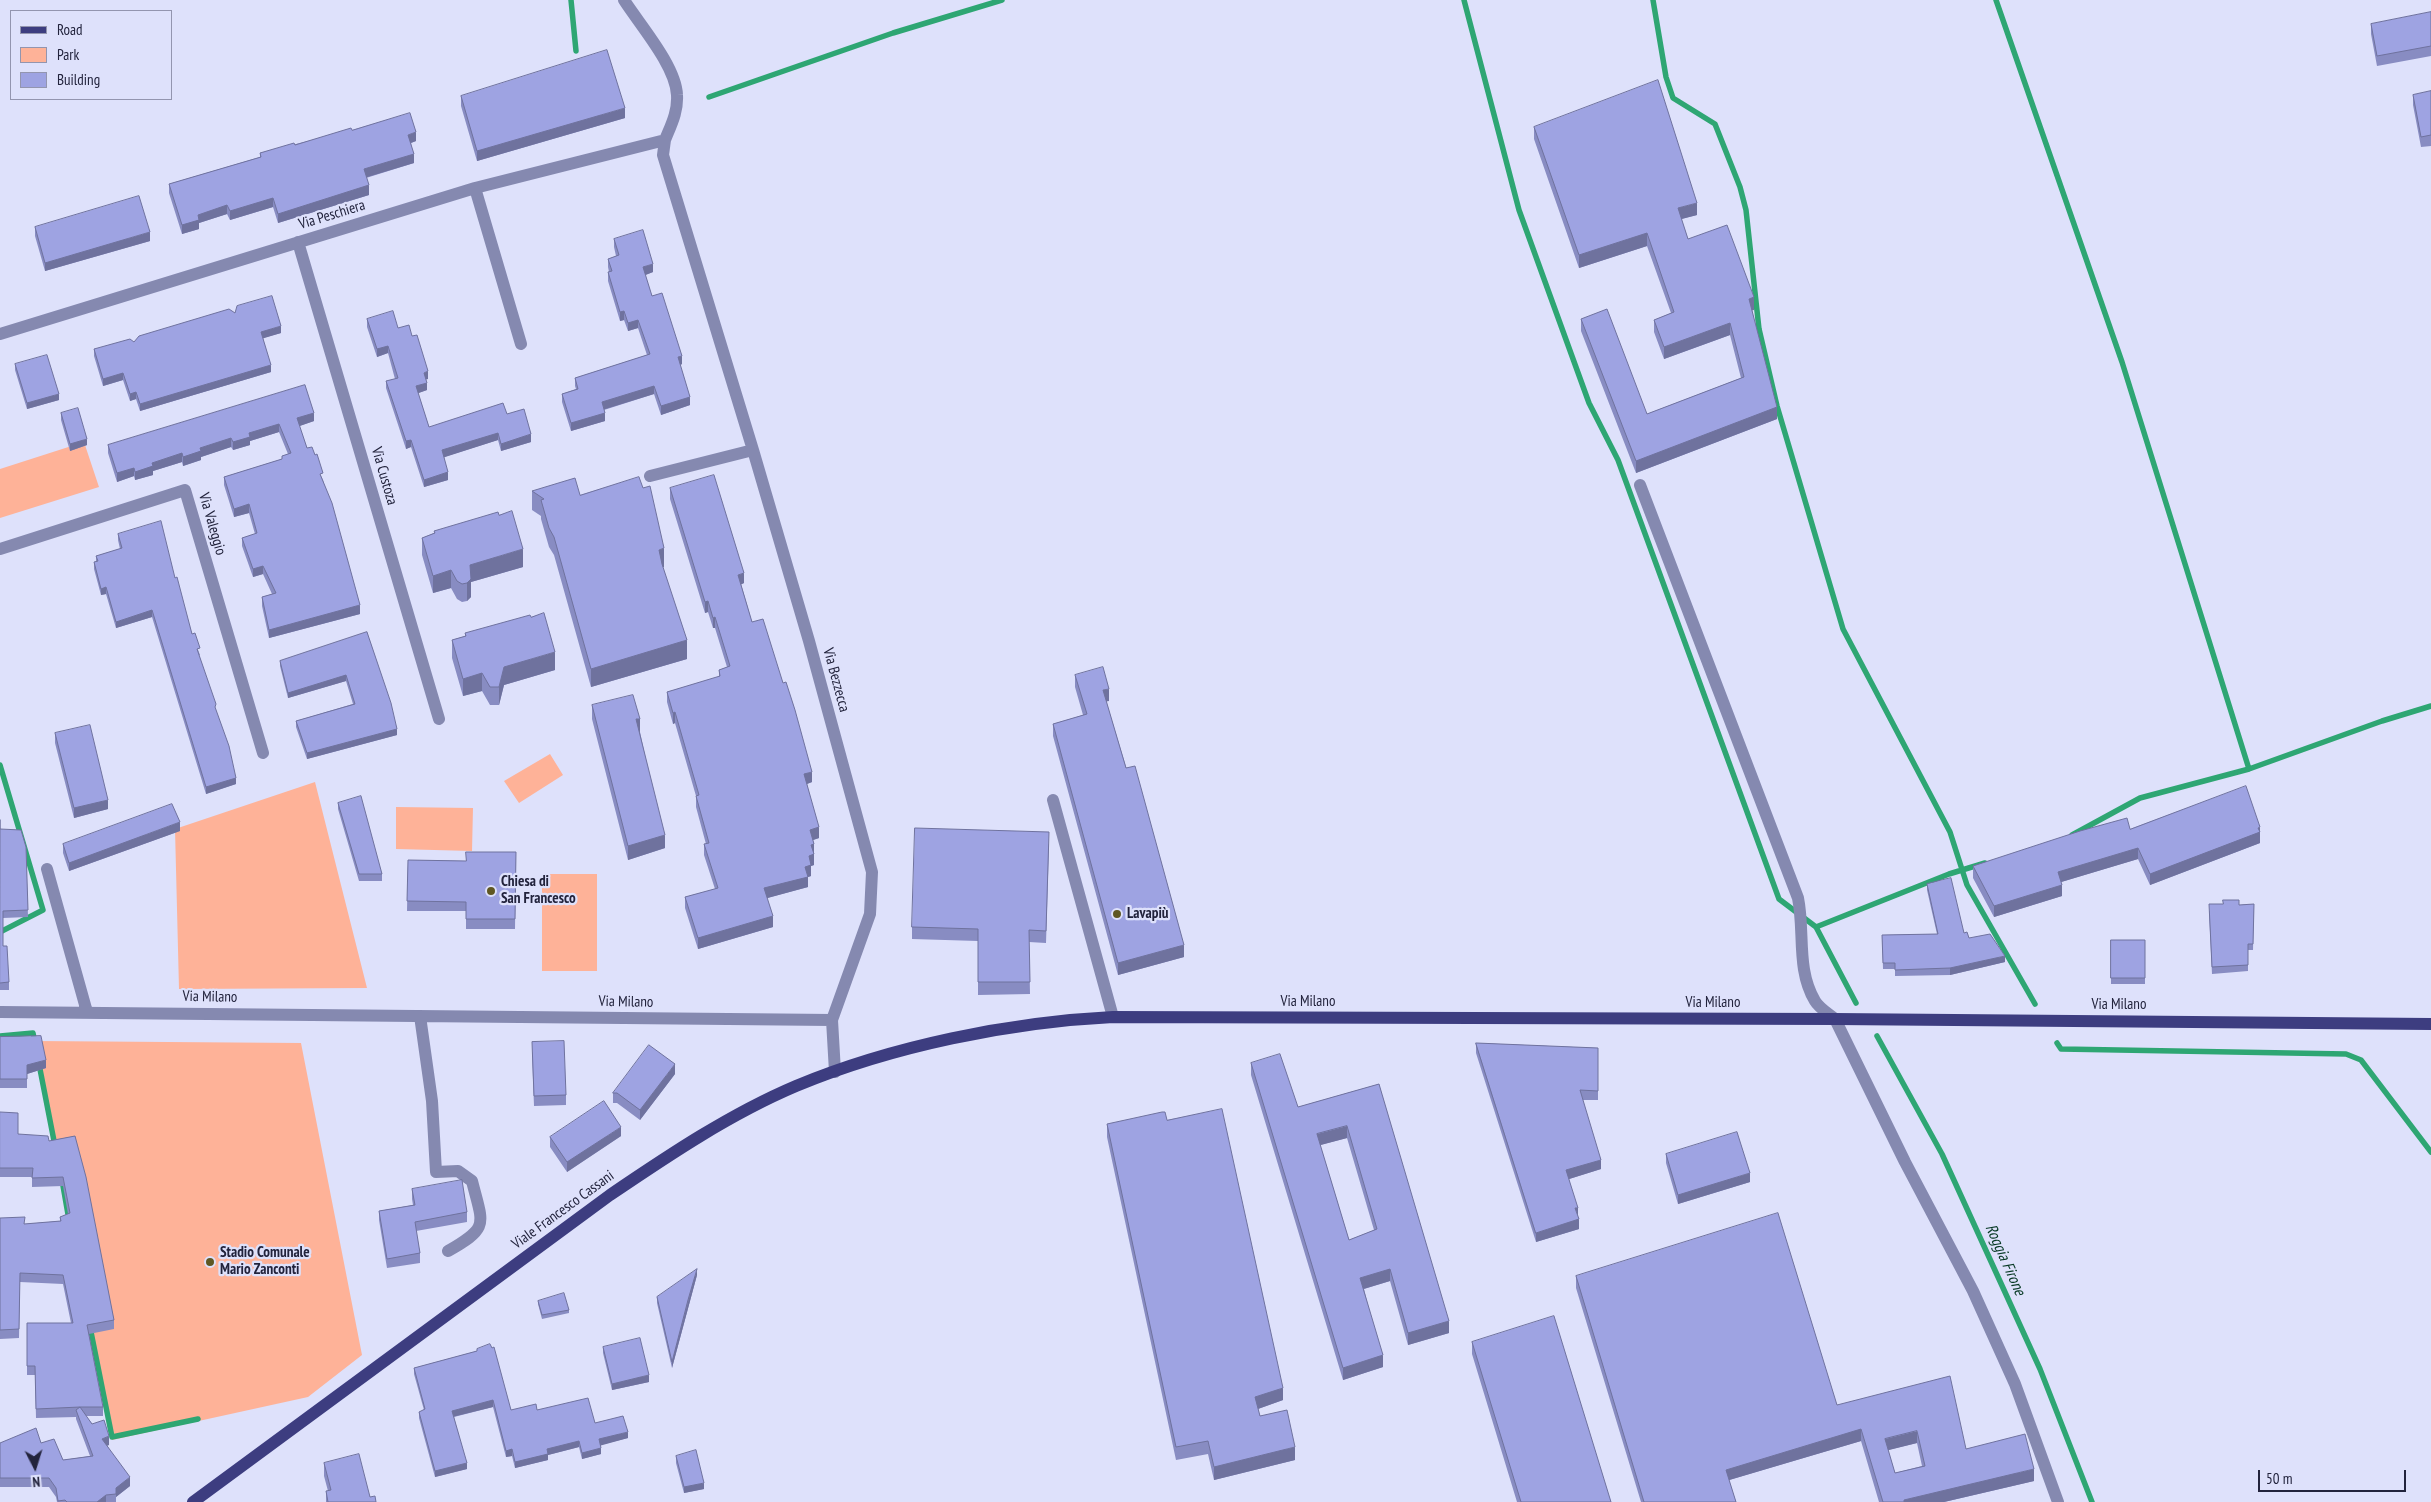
<!DOCTYPE html>
<html>
<head>
<meta charset="utf-8">
<style>
  body { margin:0 }
  #map { position:relative; width:2431px; height:1502px; overflow:hidden; background:#dee1fb; font-family:"PT Sans Narrow",sans-serif }
  canvas { display:block }
  .legend { position:absolute; left:10px; top:10px; width:162px; height:90px; box-sizing:border-box; background:#dee1fb; border:1px solid #9395af; margin:0; padding:6px 9px; list-style:none; font-size:15px; color:#22233c }
  .legend li { display:flex; align-items:center; gap:10px; height:25px }
  .legend b { width:25px; border:1px solid #9395af }
  .north { position:absolute; left:10px; top:1442px; width:50px; height:50px; -webkit-text-stroke:4px #dee1fb; paint-order:stroke; rotate:175deg; font-size:14px; font-weight:700; line-height:20px; text-align:center; color:#22233c }
  .north::after { content:''; display:block; margin:auto; width:18px; height:22px; background:#22233c; clip-path:polygon(50% 0,100% 100%,50% 72%,0 100%) }
  .scale { position:absolute; left:2258px; top:1470px; width:148px; height:22px; box-sizing:border-box; border:2px solid #22233c; border-top:0; padding-left:6px; font-size:15px; line-height:18px; white-space:nowrap; color:#22233c; -webkit-text-stroke:4px #dee1fb; paint-order:stroke }
</style>
</head>
<body>
<div id="map">
<canvas width="2431" height="1502"></canvas>
<ul class="legend">
<li><b style="height:6px;background:#3d3d80"></b>Road</li>
<li><b style="height:14px;background:#feb298"></b>Park</li>
<li><b style="height:14px;background:#9ea3e2"></b>Building</li>
</ul>
<div class="north">N</div>
<div class="scale">50 m</div>
</div>
<script>
const ctx = document.querySelector('canvas').getContext('2d');
ctx.lineJoin = 'round';
function fill(path, color) { ctx.fillStyle = color; ctx.fill(path, 'evenodd'); }
function strokePath(path, color, width, dash) { ctx.strokeStyle = color; ctx.lineWidth = width; ctx.lineCap = dash ? 'butt' : 'round'; ctx.setLineDash(dash || []); ctx.stroke(path); }
function write(font, color, halo, rows, align = 'center') {
  ctx.font = font + ' "PT Sans Narrow",sans-serif'; ctx.lineWidth = 4.5; ctx.setLineDash([]); ctx.textBaseline = 'middle'; ctx.strokeStyle = halo; ctx.fillStyle = color; for (const [text, x, y, turn = 0] of rows) {
    ctx.save(); ctx.translate(x, y); ctx.rotate((+turn || 0) * Math.PI / 180); ctx.textAlign = isNaN(turn) ? turn : align; if (halo) ctx.strokeText(text, 0, 0); ctx.fillText(text, 0, 0); ctx.restore();
  }
}
const green = new Path2D(`
  M84,442L99,487L0,518V469Z
  M550,754L563,775L519,803L504,781Z
  M315,782L367,988L179,989L175,829Z
  M396,807L473,808L472,851L396,849Z
  M542,874H597V971H542Z
  M34,1041L301,1043L362,1355L308,1397L112,1440Z`);
const stream = new Path2D(`
  M571,0L576,51
  M1464,0L1519,210L1589,403L1618,460L1779,899L1816,927L1856,1003
  M1653,0L1666,77L1673,98L1715,124L1740,187L1746,210L1759,329L1777,406L1843,629L1950,832L1967,885L2035,1004
  M1996,0L2122,362L2249,769
  M709,97L893,33L1002,0
  M0,765L43,910L0,932
  M2072,835L2140,798L2249,769L2382,721L2431,706
  M1816,927L1949,874L1985,863
  M0,1036L33,1033L35,1043
  M1877,1036L1942,1154L2040,1369L2092,1502
  M2057,1043L2061,1049L2346,1054L2361,1060L2431,1152
  M39,1064L55,1146
  M62,1180L69,1220
  M90,1327L112,1437L198,1419`);
const minor = new Path2D(`
  M665,140L663,155L753,450
  M475,188L521,344
  M298,242L439,719
  M0,334L475,188L665,140C671,125 678,112 677,95C676,66 640,25 624,0
  M650,476L753,450L809,641L872,872L870,914L832,1020L835,1072
  M1640,485L1798,898C1805,932 1796,969 1815,1001C1819,1008 1829,1014 1835,1019L1905,1162L1973,1291L2015,1384L2058,1502
  M0,549L185,490L263,753
  M1053,800L1113,1017
  M47,869L87,1012
  M0,1012L832,1020
  M420,1016L432,1101L436,1172L458,1171L472,1181C483,1225 490,1227 448,1251`);
const major = new Path2D(`
  M193,1502L610,1195C669,1155 730,1114 796,1086C892,1046 1010,1022 1113,1017L1835,1019L2431,1024`);
const wall = new Path2D(`
  M2431,12V56L2377,66L2371,34V24Z
  M2431,91V146L2421,147L2413,105V95Z
  M461,96L625,118L477,161L461,106Z
  M1534,127L1697,215L1681,219L1688,239L1754,310H1752L1777,419L1636,473L1581,331V319L1647,414L1741,378L1730,335L1664,359L1654,332V320L1671,313L1647,246L1579,268L1534,139Z
  M352,130L416,141L411,143L414,163L366,178L369,195L278,223L273,207L230,220L227,214L199,223V229L182,234L169,193V184L260,157V153Z
  M35,227L150,241L45,271L35,236Z
  M614,239L653,272L645,275L652,296L682,364L680,365L690,405L661,415L654,394L604,410L605,421L571,431L562,402V394L576,389L575,386V378L647,355L638,328L628,331L624,320L620,321L608,281V272H609L608,267V259L616,256L614,247Z
  M235,313L281,333L263,338L271,372L140,411L136,399L130,401L123,380L103,386L94,356V349L134,342Z
  M367,319L398,328L412,336L428,379H426L427,390L418,393L429,427L507,414L531,442L501,451L498,440L444,457L448,480L424,487L411,447L406,449L386,388V381L395,379L388,353L377,357L367,327Z
  M15,364L59,400L27,409L15,370Z
  M305,385L314,421L299,426L307,448L323,480L360,614L269,638L262,606V597L272,594L263,574L253,577L242,546V538L255,534L249,513L234,517L224,485V477L282,459V456L288,454L279,432L250,441V445L233,450L231,447L201,457V460L183,466L182,462L153,471V475L135,480L134,476L117,482L108,453V445Z
  M61,413L87,445L70,451L61,420Z
  M670,488L744,583L741,584L752,622L812,782L807,784L819,838L813,840L814,844V865L811,866V876L808,877V887L767,898L773,927L698,949L685,908V897L715,889L704,855V844H706L696,807V796L675,723L673,724L667,702V692L719,677V670L727,667L715,628H713L708,612L705,613L670,499Z
  M532,491L580,495L664,567H663L687,659L591,687L554,555L549,547L541,519V516L532,510Z
  M434,531L523,567L471,582V597L467,601L462,602L457,599L451,588L433,593L422,555V538L434,533Z
  M118,534L175,578L192,634L200,655H199L216,711L236,784L206,794L152,617L116,628L106,594L101,595L94,569V562H96V556L120,549L118,540Z
  M367,632L397,735L307,759L296,727V721L353,704L346,681L288,698L280,666V661Z
  M465,633L555,670L504,685L499,705H490L482,691L463,696L452,658V640L465,636Z
  M1075,675L1109,701H1106L1184,957L1118,975L1053,736V724L1083,715L1075,687Z
  M592,705L640,732L665,848L628,860L592,719Z
  M55,733L108,809L74,818L55,743Z
  M338,803L382,874V881H359L338,809Z
  M0,820V829L26,847L28,917L3,918V946L9,982V990H0Z
  M2130,829L2260,838V843L2150,885L2138,859L2061,882L2062,896L1994,917L1973,878V866Z
  M180,831L69,871L63,853V844Z
  M1049,844L1046,943L1029,942L1030,994L978,995V941L912,939V927Z
  M516,852L515,929H466V911H407L408,860L466,861Z
  M1927,884L1964,933L1969,938L2005,962L1950,975L1895,976V969H1883L1882,935L1937,934L1927,890Z
  M2254,904L2253,950H2248V971L2212,974L2209,911L2239,905Z
  M2111,940H2145V984H2111Z
  M0,1037L46,1068L27,1074V1088H0Z
  M1476,1043L1598,1048V1100H1582L1601,1169L1569,1179L1578,1217L1579,1229L1536,1242L1476,1053Z
  M532,1052L566,1095V1105L534,1106Z
  M1251,1063L1298,1107L1379,1084L1449,1333L1408,1345L1390,1281L1364,1289L1383,1367L1343,1380L1251,1075ZM1347,1138L1374,1230L1349,1240L1320,1145Z
  M675,1074L640,1120L617,1103H613V1093Z
  M0,1112L18,1134L49,1141L75,1136L114,1320V1329L89,1334L103,1407V1416H86L109,1445H107L130,1486L116,1497V1502H57L56,1497L49,1487H0V1443H41L63,1460L90,1456L76,1419V1417L36,1418L35,1375H27V1323H71L63,1284L20,1282L19,1338L0,1339V1218L25,1224L60,1221V1217L68,1214L63,1186L32,1187V1177H0Z
  M1167,1120L1283,1400L1258,1409L1260,1416L1295,1460L1214,1480L1208,1454L1176,1460L1107,1137V1124Z
  M621,1136L567,1172L550,1147V1137Z
  M1666,1154L1750,1182L1678,1204L1666,1163Z
  M412,1189L467,1212V1222L416,1231L420,1253V1263L387,1268L379,1220V1211L413,1205L412,1199Z
  M697,1275L672,1368L657,1303V1297Z
  M1576,1276L1837,1405L1966,1449L2034,1481L1944,1502H1879L1861,1441L1729,1480L1736,1502H1641L1576,1288ZM1917,1443L1922,1466L1895,1473L1888,1450Z
  M538,1301L569,1310V1313L542,1319L538,1304Z
  M1472,1342L1611,1502H1517L1472,1354Z
  M603,1347L649,1382L612,1390L603,1353Z
  M477,1349L511,1410H537L595,1423L628,1438L600,1445L601,1454L582,1459L579,1447L548,1455V1460L515,1468L512,1456L506,1457L493,1407L454,1417L467,1469L435,1477L419,1418V1412L424,1410L414,1374V1368L477,1351Z
  M676,1456L704,1489L684,1493L676,1463Z
  M324,1463L370,1497L376,1502H326V1491H328L324,1476Z`);
const shadedWall = new Path2D(`
  M625,108V118L477,161V151Z
  M416,132V141L408,144V135Z
  M414,154V163L364,178V169Z
  M369,185V195L278,223V214Z
  M273,198V207L230,220V211Z
  M1697,203V215L1678,220V208Z
  M227,205V214L199,223V229L182,234V225L198,215Z
  M150,232V241L45,271V263Z
  M1647,233V246L1579,268V255Z
  M653,264V272L643,276V267Z
  M1754,297V310L1749,311V299Z
  M624,311V320L620,321V312Z
  M638,320V328L628,331V323Z
  M1730,323V335L1664,359V347Z
  M281,326V333L261,339V332Z
  M388,346V353L377,357V349Z
  M682,356V364L678,366V357Z
  M271,365V372L140,411V404Z
  M428,371V379L424,380V373Z
  M123,373V380L103,386V379Z
  M427,383V390L416,394V386Z
  M654,386V394L602,410V402Z
  M136,392V399L130,401V394Z
  M59,394V400L27,409V403Z
  M690,397V405L661,415V406Z
  M1777,407V419L1636,473V461Z
  M314,413V421L297,427V418Z
  M605,413V421L571,431V423Z
  M279,424V432L250,441V445L233,450V442L249,433Z
  M498,433V440L442,458V450Z
  M531,434V442L501,451V444Z
  M231,438V447L201,457V460L183,466V457L200,448Z
  M87,439V445L70,451V444Z
  M411,440V447L406,449V441Z
  M182,453V462L153,471V475L135,480V472L152,463Z
  M134,468V476L117,482V473Z
  M448,472V480L424,487V480Z
  M249,504V513L234,517V509Z
  M664,548V567L659,568V550Z
  M523,549V567L471,582V597L467,601V583L470,565Z
  M263,566V574L253,577V569Z
  M451,570V588L433,593V576Z
  M744,573V583L738,586V575Z
  M106,587V594L101,595V589Z
  M708,601V612L705,613V602Z
  M360,605V614L269,638V630Z
  M152,610V617L116,628V622Z
  M715,617V628H713V618Z
  M687,640V659L591,687V669Z
  M555,652V670L504,685L499,705V687L504,667Z
  M482,673V691L463,696V679Z
  M346,675V681L288,698V693Z
  M1109,689V701L1103,702V690Z
  M675,712V723L673,724V713Z
  M636,719H640V732L636,733Z
  M397,729V735L307,759V753Z
  M812,772V782L804,785V774Z
  M236,778V784L206,794V787Z
  M108,800V809L74,818V808Z
  M180,822V831L69,871V863Z
  M819,827V838L810,841V830Z
  M2260,827V843L2150,885V874Z
  M665,835V848L628,860V846Z
  M814,844V865L811,866V876L808,877V887L764,899V888L805,867L811,845Z
  M2138,848V859L2058,883V872Z
  M2062,885V896L1994,917V906Z
  M773,916V927L698,949V938Z
  M1184,945V957L1118,975V963Z
  M2005,956V962L1950,975V968Z
  M46,1060V1068L27,1074V1065Z
  M675,1064V1074L640,1120V1110Z
  M1347,1126V1138L1317,1146V1134Z
  M621,1127V1136L567,1172V1162Z
  M1601,1160V1169L1566,1180V1170Z
  M1750,1173V1182L1678,1204V1195Z
  M1575,1208H1578V1217Z
  M1579,1219V1229L1536,1242V1233Z
  M697,1269V1275L672,1368V1362Z
  M1390,1269V1281L1360,1290V1278Z
  M1449,1321V1333L1408,1345V1333Z
  M1383,1355V1367L1343,1380V1368Z
  M649,1375V1382L612,1390V1384Z
  M1283,1388V1400L1255,1410V1397Z
  M493,1400V1407L452,1417V1411Z
  M1861,1429V1441L1726,1481V1470Z
  M1917,1431V1443L1885,1451V1439Z
  M628,1432V1438L599,1446V1439Z
  M109,1436V1445L102,1448V1439Z
  M579,1441V1447L548,1455V1460L515,1468V1462L547,1449Z
  M1295,1447V1460L1214,1480V1467Z
  M601,1448V1454L582,1459V1453Z
  M512,1449V1456L506,1457V1451Z
  M467,1463V1469L435,1477V1471Z
  M2034,1469V1481L1944,1502H1904V1500Z
  M130,1477V1486L116,1497V1488Z
  M704,1483V1489L684,1493V1487Z
  M106,1495V1502H97Z`);
const building = new Path2D(`
  M2431,12V46L2377,56L2371,24Z
  M607,50L625,108L477,151L461,96Z
  M1658,80L1697,203L1678,208L1688,239L1727,225L1754,297L1749,299L1777,407L1636,461L1581,319L1607,309L1647,414L1744,377L1730,323L1664,347L1654,320L1674,312L1647,233L1579,255L1534,127Z
  M2431,91V135L2421,137L2413,95Z
  M410,113L416,132L408,135L414,154L364,169L369,185L278,214L273,198L230,211L227,205L198,215L199,220L182,225L169,184L261,157L260,153L294,143L295,145L351,128L352,130Z
  M139,196L150,232L45,263L35,227Z
  M643,230L653,264L643,267L652,296L662,293L682,356L678,357L690,397L661,406L654,386L602,402L605,413L571,423L562,394L578,389L575,378L650,354L638,320L628,323L624,311L620,312L608,272L612,271L608,259L619,255L614,239Z
  M272,296L281,326L261,332L271,365L140,404L136,392L130,394L123,373L103,379L94,349L130,339L134,342L139,336L229,309L235,313L237,306Z
  M393,311L398,328L409,325L412,336L417,335L428,371L424,373L427,383L416,386L429,427L503,403L507,414L524,409L531,434L501,444L498,433L442,450L448,472L424,480L411,440L406,441L386,381L398,378L388,346L377,349L367,319Z
  M47,355L59,394L27,403L15,364Z
  M305,385L314,413L297,418L307,448L312,447L315,455L317,454L323,473L320,474L332,503L360,605L269,630L262,597L276,593L263,566L253,569L242,538L257,533L249,504L234,509L224,477L282,459V456L291,453L279,424L249,433L250,437L233,442L231,438L200,448L201,451L183,457L182,453L152,463L153,466L135,472L134,468L117,473L108,445Z
  M78,408L87,439L70,444L61,413Z
  M714,475L744,573L738,575L752,622L763,619L783,683L786,682L795,710L812,772L804,774L819,827L810,830L814,844L811,845L814,854L809,856L811,865L805,867L808,877L764,888L773,916L698,938L685,897L718,888L704,844L709,843L696,796L699,795L675,712L673,713L667,692L720,676L719,670L730,666L715,617L713,618L708,601L705,602L670,488Z
  M639,477L643,488L650,486L664,548L659,550L662,564L687,640L591,669L554,537L549,528L541,500L544,499L532,491L575,478L580,495Z
  M512,511L523,549L470,565L471,579L467,583L462,584L457,581L451,570L433,576L422,538L435,533L434,531L498,512L499,515Z
  M161,521L175,578L177,577L192,634L195,633L200,648L197,649L216,704L215,707L229,746L236,778L206,787L152,610L116,622L106,587L101,589L94,562L98,561L96,556L122,548L118,534Z
  M544,613L555,652L504,667L499,687H490L482,673L463,679L452,640L466,636L465,633L530,615L531,617Z
  M367,632L391,703L397,729L307,753L296,721L355,704L346,675L288,693L280,661Z
  M1103,667L1109,689L1103,690L1126,768L1135,766L1184,945L1118,963L1053,724L1087,714L1075,675Z
  M633,695L640,719H636L665,835L628,846L592,705Z
  M90,725L108,800L74,808L55,733Z
  M2246,786L2260,827L2258,828L2260,832L2150,874L2138,848L2058,872L2062,885L1994,906L1973,866L2080,831L2127,818L2130,829Z
  M361,796L382,874H359L338,803Z
  M172,804L180,822L69,863L63,844Z
  M0,820V829L21,830L26,847L28,910L3,911V946H7L9,982L0,983Z
  M915,828L1049,832L1046,931L1029,930L1030,982H978V929L912,927Z
  M466,852H516L515,919H466V902L407,901L408,860L466,861Z
  M1951,878L1964,933L1967,932L1969,938L1990,934L2005,956L1950,968L1895,970V963H1883L1882,935L1938,934L1927,884Z
  M2223,900H2239V905L2254,904L2253,944H2248V965L2212,967L2209,904H2223Z
  M2111,940H2145V978H2111Z
  M41,1036L46,1060L27,1065V1079H0V1037Z
  M564,1041L566,1095L534,1096L532,1042Z
  M1476,1043L1598,1048V1091L1580,1090L1601,1160L1566,1170L1578,1208H1575L1579,1219L1536,1233Z
  M649,1045L675,1064L640,1110L617,1093H613Z
  M1280,1054L1298,1107L1379,1084L1449,1321L1408,1333L1390,1269L1360,1278L1383,1355L1343,1368L1251,1063ZM1347,1126L1377,1229L1349,1240L1317,1134Z
  M604,1101L621,1127L567,1162L550,1137Z
  M1222,1109L1283,1388L1255,1397L1260,1416L1287,1410L1295,1447L1214,1467L1208,1441L1176,1447L1107,1124L1162,1112H1165L1167,1120Z
  M0,1112L18,1113V1134L48,1136L49,1141L75,1136L86,1177L114,1320L87,1325L103,1407H80L92,1424L104,1420L109,1436L102,1439L130,1477L116,1488V1494L106,1495L97,1502H67L65,1500L58,1501L56,1488L49,1478H0V1443L36,1428L41,1443L54,1439L63,1460L93,1456L76,1410L80,1407L36,1409L35,1366H27V1323H73L63,1275L20,1273L19,1329L0,1330V1218L25,1217L24,1224L61,1221L60,1217L70,1213L63,1177L32,1178L33,1168H0Z
  M1737,1132L1750,1173L1678,1195L1666,1154Z
  M462,1180L467,1212L415,1222L420,1253L387,1259L379,1211L415,1205L412,1189Z
  M1778,1213L1837,1405L1950,1376L1966,1449L2025,1434L2034,1469L1904,1500V1502H1883L1861,1429L1726,1470L1736,1502H1644L1576,1276ZM1917,1431L1925,1466L1895,1473L1885,1439Z
  M697,1269L688,1300L672,1362L657,1297Z
  M564,1293L569,1310L542,1315L538,1301Z
  M1554,1316L1611,1502H1521L1472,1342Z
  M640,1338L649,1375L612,1384L603,1347Z
  M490,1344L492,1348L494,1347L511,1410L536,1404L537,1410L588,1398L595,1423L623,1416L628,1432L599,1439L601,1448L582,1453L579,1441L547,1449L548,1454L515,1462L512,1449L506,1451L493,1400L452,1411L467,1463L435,1471L419,1412L425,1409L414,1368L477,1351V1349Z
  M696,1450L704,1483L684,1487L676,1456Z
  M359,1454L370,1497L375,1496L376,1502H328L326,1491L331,1490L324,1463Z`);
const markers = [
  [491,891,5,"#5f5723"],
  [1117,914,5,"#5f5723"],
  [210,1262,5,"#5f5723"]
];
const streetNames = [
  ["Via Peschiera",332,215,-17],
  ["Via Custoza",384,476,74],
  ["Via Valeggio",212,524,74],
  ["Via Bezzecca",836,680,75],
  ["Via Milano",210,997,1],
  ["Via Milano",626,1002,1],
  ["Via Milano",1308,1002],
  ["Via Milano",1713,1003],
  ["Via Milano",2119,1005],
  ["Viale Francesco Cassani",563,1210,-36]
];
const poiNames = [
  ["Chiesa di",501,882],
  ["San Francesco",501,899],
  ["Lavapiù",1127,914],
  ["Stadio Comunale",220,1253],
  ["Mario Zanconti",220,1270]
];
const waterNames = [
  ["Roggia Firone",2005,1260,66]
];
fill(green, '#feb298');
strokePath(stream, '#2ea673', 5.5);
strokePath(minor, '#8589b0', 12);
strokePath(major, '#3d3d80', 12);
fill(wall, '#888cc2');
fill(shadedWall, '#6f729e');
fill(building, '#9ea3e2');
strokePath(building, '#6f729e', 1);
for (const [x, y, r, color] of markers) { const dot = new Path2D(); dot.arc(x, y, r, 0, 2 * Math.PI); ctx.fillStyle = color; ctx.fill(dot); strokePath(dot, '#dee1fb', 2); }
write('15px', '#22233c', '#dee1fb', streetNames);
write('bold 15px', '#22233c', '#dee1fb', poiNames, 'left');
write('italic 16px', '#073924', '#dee1fb', waterNames);
</script>
</body>
</html>
